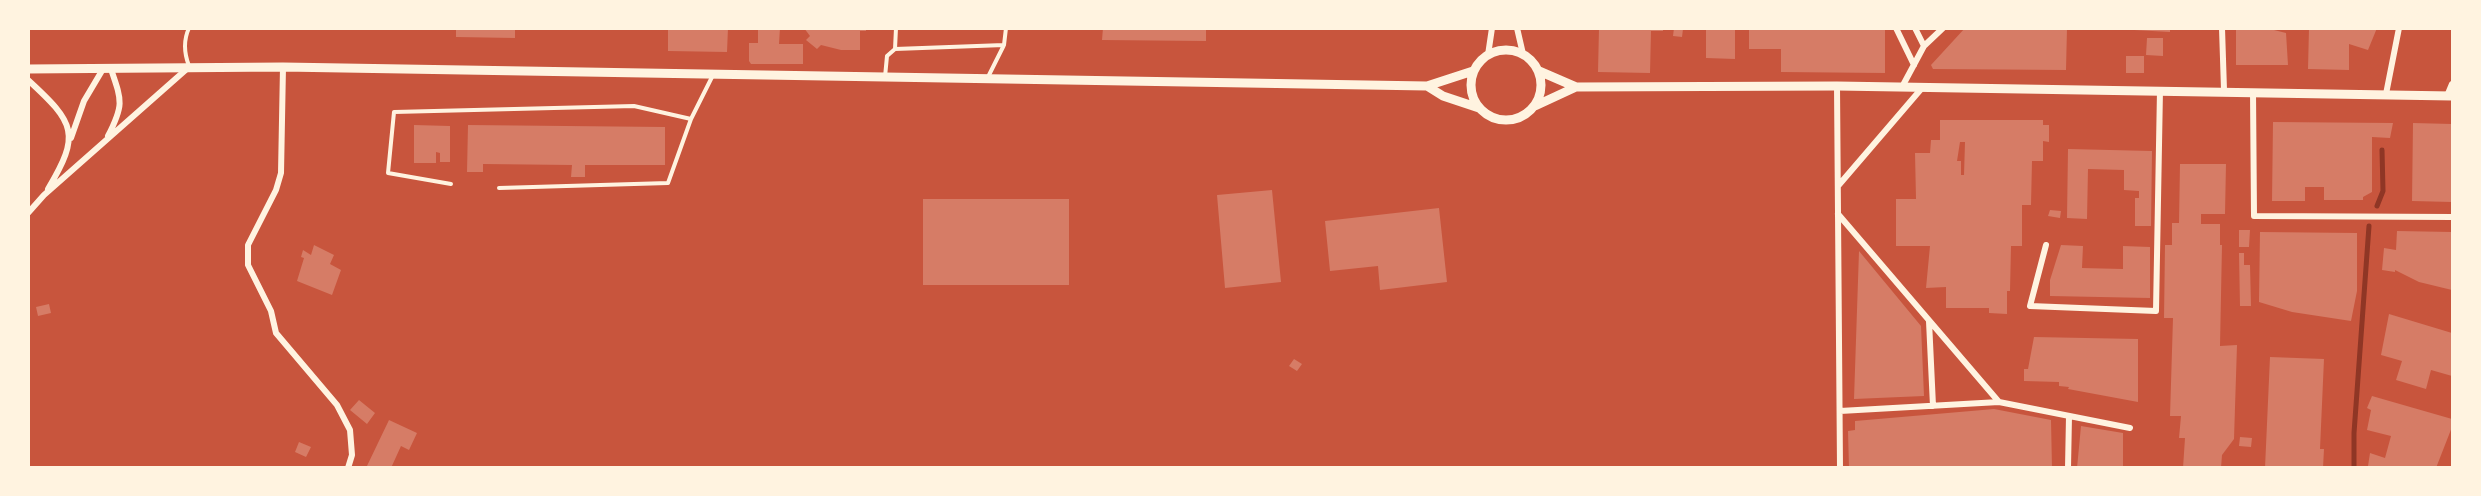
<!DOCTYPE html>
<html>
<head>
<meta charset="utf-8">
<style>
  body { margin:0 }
  #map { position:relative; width:2481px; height:496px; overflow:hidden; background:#c8553d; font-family:Montserrat,sans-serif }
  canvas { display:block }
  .frame { position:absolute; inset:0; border:30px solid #fff3e0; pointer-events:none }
</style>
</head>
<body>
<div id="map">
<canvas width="2481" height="496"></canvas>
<div class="frame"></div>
</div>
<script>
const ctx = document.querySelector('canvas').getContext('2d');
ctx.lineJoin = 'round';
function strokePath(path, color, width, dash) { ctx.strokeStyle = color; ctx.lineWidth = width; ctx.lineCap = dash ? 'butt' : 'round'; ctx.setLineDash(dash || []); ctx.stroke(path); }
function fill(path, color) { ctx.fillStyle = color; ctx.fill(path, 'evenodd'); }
const stream = new Path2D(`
  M2377,206L2383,191L2382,150
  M2354,468V433L2369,226`);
const building = new Path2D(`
  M456,28H515V38L456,37Z
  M668,28H728L727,52L668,51Z
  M758,28H780L779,44H803V64H751L749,61V43H758Z
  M804,28H866V31H860V50H841L821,45L817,49L806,40L810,36Z
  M1103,28H1206V41L1102,40Z
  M1599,28H1663V31H1651L1650,73L1598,72Z
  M1674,28L1683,29L1682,37L1673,36Z
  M1706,28H1735V59L1706,58Z
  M1749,28H1885V73L1781,72V49H1749Z
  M1965,28H2067L2066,70L1933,69L1931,65Z
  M2134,28H2170V32L2134,30Z
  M2236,28H2266L2286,33L2288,65H2236Z
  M2309,28H2377L2368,50L2349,44V70L2308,69Z
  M2147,38H2163V56L2146,55Z
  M2126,56H2144V73H2126Z
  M1940,120H2043V125H2049V142L2043,141V161H2032L2031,205H2022V246H2011L2010,291H2007V314L1989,313V308H1946V287L1926,288L1930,246H1896V199H1916L1915,153H1930L1931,140H1940ZM1960,142H1965L1964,175H1961V161H1957Z
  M2273,122L2393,123L2390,138L2372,137V192L2363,197V200H2324V187H2305V201H2272Z
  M2413,123L2452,124V202L2412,201Z
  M414,125L450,126V162H440V153L436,152V163H414Z
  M468,125L665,127V165H585V177H571L572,165L483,164V172H467Z
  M2068,149L2152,151L2151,226H2135V198H2139V191L2124,190V170L2088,169L2087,219L2067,218Z
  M2180,164H2226L2225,214H2201V224H2220V245H2222L2220,346L2237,345L2234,439L2222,455L2221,468H2183L2185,438H2179L2181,416H2170L2173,318H2164L2165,245H2172V223H2179Z
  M1272,190L1281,282L1225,288L1217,195Z
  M923,199H1069V285H923Z
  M1439,208L1447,282L1380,290L1378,266L1330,271L1325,221Z
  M2050,210L2061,211L2060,218L2048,216Z
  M2239,230H2250L2249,247H2239Z
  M2397,231L2452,232V290L2419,282L2395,270V272L2382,270L2384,248L2396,250Z
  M2260,232L2357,233V291L2351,321L2292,312L2259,302Z
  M314,245L334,255L330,264L341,270L332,295L297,281L304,258L301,257L303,250L311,255Z
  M2061,245L2083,246L2082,268L2123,269V246L2150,247V298L2050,296V280Z
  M1859,251L1921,326L1924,396L1854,399Z
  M2239,253H2244V265H2250L2251,306H2240Z
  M49,304L51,313L38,316L36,307Z
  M2389,314L2452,333V376L2431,370L2426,389L2396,380L2402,361L2381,355Z
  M2034,337L2138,339V402L2068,389L2069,387L2059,386V382L2024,381V369H2028Z
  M2270,357L2324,359L2320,449H2324L2323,468H2265Z
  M1294,359L1302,364L1297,371L1289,366Z
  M2372,396L2452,419V427L2436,468L2368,466L2370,453L2385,458L2391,436L2367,430L2371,410L2367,408Z
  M359,400L375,413L367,424L350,410Z
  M1994,409L2051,420L2052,468H1849L1848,431L1855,430V421Z
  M389,420L417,433L409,450L401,446L391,468H366Z
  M2081,426L2123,433V468H2077Z
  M2240,437L2252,438L2251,447L2239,446Z
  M299,442L311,447L306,457L295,452Z`);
const service = new Path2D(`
  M189,28C183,41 184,53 189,66
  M896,28L895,49L1004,45
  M885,77L887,56L895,49
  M987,79L1004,45L1006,28
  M451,184L388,173L394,112L634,106L691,119
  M499,188L668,183L691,119L713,75`);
const minor = new Path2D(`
  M1517,28L1523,54
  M1896,28L1914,65
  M1915,28L1924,46
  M2222,28L2224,90
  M1488,55L1492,28
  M283,67L281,173L276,190L248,245V265L271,311L276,333L337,405L350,430L352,455L348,468
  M28,80C75,123 81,134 48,189
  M1837,86L1840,468
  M1902,87L1924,46L1943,28
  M2253,92L2254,216L2452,217
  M2386,94L2399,28
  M2447,96L2452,84
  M108,136C124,105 122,101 111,69
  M71,138L84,101L103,69
  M1838,186L1922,88
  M28,213L44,195L189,67
  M1838,214L1999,402
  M2046,245L2030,306L2156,311L2160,90
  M1929,321L1933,406
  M1840,411L1999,402L2130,428
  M2068,468L2069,416`);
const tertiary = new Path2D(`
  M1471 85a35 35 0 1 1 70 0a35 35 0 1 1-70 0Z
  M28,69L283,67L1427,86
  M1473,71L1427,86L1443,96L1479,108
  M1539,71L1576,87
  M1535,106L1576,87L1837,86L2452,96`);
strokePath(stream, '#8f3625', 5);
fill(building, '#d67c66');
strokePath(service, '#fff3e0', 4);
strokePath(minor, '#fff3e0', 6);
strokePath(tertiary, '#fff3e0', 9);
</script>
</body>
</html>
